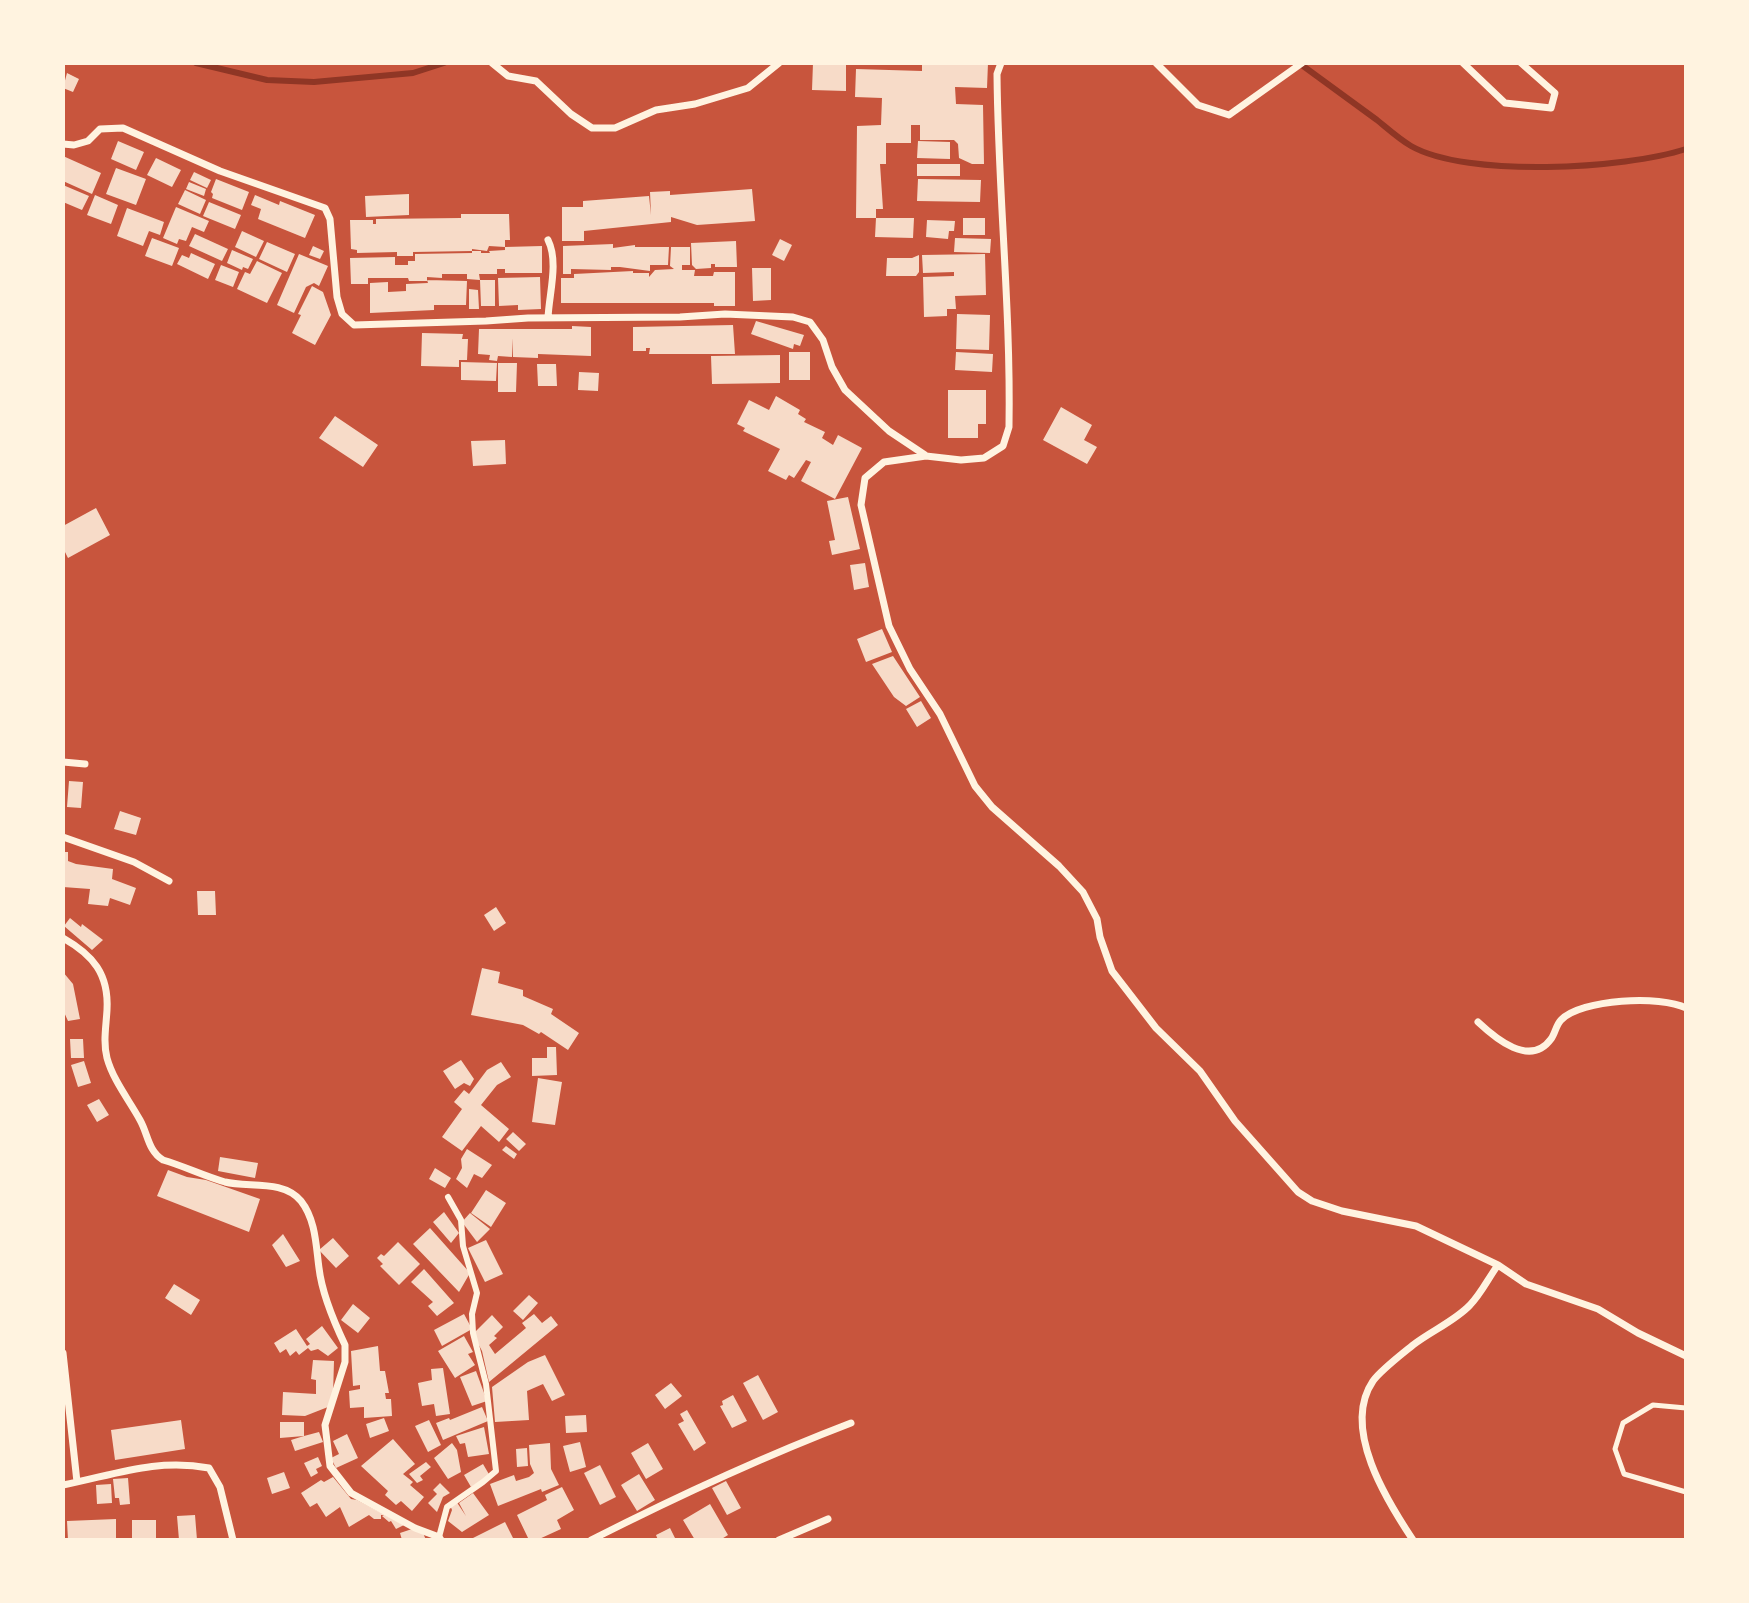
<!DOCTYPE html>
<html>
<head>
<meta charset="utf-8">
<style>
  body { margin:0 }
  #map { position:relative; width:1749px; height:1603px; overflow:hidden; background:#c8553d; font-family:Inter,sans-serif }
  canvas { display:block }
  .frame { position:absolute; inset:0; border:65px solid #fff3e0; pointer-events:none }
</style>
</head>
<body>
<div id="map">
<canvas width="1749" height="1603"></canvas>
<div class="frame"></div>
</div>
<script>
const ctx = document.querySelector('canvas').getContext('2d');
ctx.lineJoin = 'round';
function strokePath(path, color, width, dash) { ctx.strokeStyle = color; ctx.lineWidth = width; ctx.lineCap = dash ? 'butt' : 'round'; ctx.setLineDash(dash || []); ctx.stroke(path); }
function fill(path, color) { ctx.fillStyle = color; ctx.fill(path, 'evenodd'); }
const stream = new Path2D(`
  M196,63L267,80L314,82L413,73L444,63
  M1299,63C1325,82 1351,101 1377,120C1388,129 1399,139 1411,146C1467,178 1625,169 1686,149`);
const building = new Path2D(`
  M813,63L846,64V91L812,90Z
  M922,63H988L987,88L955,87L956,104L983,105L984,164H972L959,158L958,144L954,140H920V125H911V143H886V164H880L883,209H876V218H914L913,238L875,237L876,218H856L857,126L881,125L882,98L855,97L856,69L922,71Z
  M67,73L79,79L73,92L63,88Z
  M118,141L144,152L136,170L111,159Z
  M918,141L950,142V159L917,158Z
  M63,156L101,173L92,194L63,181Z
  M156,158L181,170L172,187L147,175Z
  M917,164H960V176H917Z
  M116,168L146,179L136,205L106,194Z
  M194,172L211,180L207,188L190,180Z
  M216,179L249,192L242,210L212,198L213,194L211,192Z
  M918,179L981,180L980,202L917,201Z
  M189,182L206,189L204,196L186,189Z
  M63,185L89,196L82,210L63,202Z
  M752,189L755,221L697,225L671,217V222L584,231V241H562V207H583V201L649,196L651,215L650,192L670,191V195Z
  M185,190L206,200L200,214L178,204Z
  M409,194V215L366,217L365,196Z
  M95,195L118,205L111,224L87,215Z
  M255,195L279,205L280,201L315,215L305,238L258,219L261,209L251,205Z
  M209,202L241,215L235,229L203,216Z
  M176,207L209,221L204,232L192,227L186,241L179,239L177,244L163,238Z
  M127,208L164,222L160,235L149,231L143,246L117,236Z
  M461,214H509L510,240H505V247L489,246L487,251L472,249V251L413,252V256H397V252L357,253V250L351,249L350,220H373V224H376V219L461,218Z
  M963,218H985V235H963Z
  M927,220L955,221L954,231H949L948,239L926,237Z
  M242,231L264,241L256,257L235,247Z
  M195,234L228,249L222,261L189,246Z
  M152,238L179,248L172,266L145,256Z
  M955,238L991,239L990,253L954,252Z
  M780,239L792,245L784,261L772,255Z
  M736,241L737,267H715V264H711V268L696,269L692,265L691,243Z
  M267,242L295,254L287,272L259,259Z
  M613,244V248L635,245V247H669L668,265H650V271L620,267H611V270L571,269V274H563V246Z
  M313,246L324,251L320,259L309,255Z
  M542,246V273H505V269H497V274H479L480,280L467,279V274H442V278L427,277V281H409L408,278H368V284H351L350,258L395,257V265H408V261H415V254L472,253V251H481V253H490L489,251L505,250V247Z
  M671,247H690V265H682V270H695L694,276H713L714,272H735V306H714V303H561V278H574V274L633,271V273H649V277L655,270L674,269L670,266Z
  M232,250L253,259L248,269L243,267L242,270L227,263Z
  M191,253L215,264L208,279L177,264L182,255L189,258Z
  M299,254L328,266L319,286L314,283L306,287L294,313L277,305Z
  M985,254L986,295L955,296L956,309H947V316L924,317L923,277L954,276V272L923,273L922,255Z
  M919,255V272L916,276H886L887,258H912Z
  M257,261L282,273L267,303L237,289L245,272L250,274Z
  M221,265L239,272L233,287L215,280Z
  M752,268H771V300L753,301Z
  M540,277L541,309L518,310V305L499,306L498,278Z
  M427,280L467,281L466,305H434V310L370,313V283L388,282V292L406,291V284L428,283Z
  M480,280H495V306H481Z
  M312,286L323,292L331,315L315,345L292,333L301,315L298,314Z
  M469,289L478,290L479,309H469Z
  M957,314L990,315L989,350L956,349Z
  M756,321L804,335L800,346L794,344L793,349L751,334Z
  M733,325L735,354H649L650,348H646V351H633V327Z
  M572,326L591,327V356L538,354V358L513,357V338L512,357L498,356L497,361L489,360L490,355L478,354L479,329H572Z
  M422,333L463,334L462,339H468L467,360H459V367L421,366Z
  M789,352H810V380H789Z
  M956,352L993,354L992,372L955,370Z
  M780,355V383L712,384L711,356Z
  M461,362L497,363L496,381L461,380Z
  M498,363H517L516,392H498Z
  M537,364H556L557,386H538Z
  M579,372L599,373L598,391L578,390Z
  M948,390H986V424H978V438H948Z
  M776,396L800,410L798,414L806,419L804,422L825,432L822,438L833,445L838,435L862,448L835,499L801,481L811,462L806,460L794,478L789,475L786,480L768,471L780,449L743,431L745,428L737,424L749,400L769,410Z
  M1061,407L1092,425L1084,440L1097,447L1087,464L1043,440Z
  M335,416L378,445L363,467L319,438Z
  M505,440L506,464L473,466L471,441Z
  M848,497L860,549L832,555L829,541L835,540L827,501Z
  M96,508L110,535L68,558L63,548V526Z
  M865,563L869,587L854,590L850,565Z
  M882,629L892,652L866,662L857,639Z
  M893,656L920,697L906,706L894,697L872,664Z
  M921,701L931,718L917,727L906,709Z
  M69,781L83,782L81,808L67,807Z
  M120,811L141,818L136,835L114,829Z
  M63,852H68V861L76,864L113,869L112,879L136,888L130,905L110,898L108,906L88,904L90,889L63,887Z
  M197,891H215L216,915H198Z
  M496,907L506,923L494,931L484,915Z
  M70,918L81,927L82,924L103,940L92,950L64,926Z
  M482,968L500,972L498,983L523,990V996L553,1009L551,1014L579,1033L568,1050L541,1032L539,1034L523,1025L471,1015Z
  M63,972L73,984L80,1019L68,1021L63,1010Z
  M70,1039H83L84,1058H71Z
  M547,1047H556L557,1075L532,1076V1058H547Z
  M461,1060L474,1079L470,1086L464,1083L455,1089L443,1071Z
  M84,1061L91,1083L78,1087L71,1065Z
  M501,1062L511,1077L497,1085L481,1105L509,1129L499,1142L481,1126L462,1151L442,1137L462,1109L454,1102L464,1090L469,1094L487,1070Z
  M538,1078L562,1082L555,1125L532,1122Z
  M99,1099L109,1115L97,1122L87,1105Z
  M513,1132L526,1144L519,1151L506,1139Z
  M506,1146L517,1154L514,1159L502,1150Z
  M467,1149L492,1165L482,1178L474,1174L467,1188L456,1179L462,1168L461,1159Z
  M220,1157L258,1163L255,1178L218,1171Z
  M435,1168L451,1178L445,1188L429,1179Z
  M168,1170L187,1177L206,1180L260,1199L249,1232L157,1196Z
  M486,1190L506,1203L491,1227L471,1213Z
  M444,1212L459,1233L451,1243L433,1222Z
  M470,1213L490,1229L477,1242L462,1222Z
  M430,1228L470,1273L459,1292L413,1244Z
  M283,1234L300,1261L286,1267L272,1245Z
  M333,1238L349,1256L336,1268L319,1250Z
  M486,1240L503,1274L485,1282L468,1248Z
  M398,1242L420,1264L399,1285L380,1266L383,1264L377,1258L381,1254L384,1256Z
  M424,1269L454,1303L437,1316L428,1306L433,1302L411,1282Z
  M174,1284L200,1300L191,1315L165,1298Z
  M529,1295L538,1303L523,1320L513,1311Z
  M353,1304L370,1318L358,1333L341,1320Z
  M464,1314L472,1329L442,1346L434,1330Z
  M534,1314L542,1323L551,1316L558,1325L489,1382L482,1351L473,1334L492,1315L503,1327L494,1336L497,1338L489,1345L495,1354L526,1328L522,1323Z
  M322,1326L338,1348L328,1356L318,1349L311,1351L308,1348L299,1355L296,1351L290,1356L286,1349L280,1353L274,1343L296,1329L307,1346L310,1344L306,1339Z
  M464,1336L473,1352L468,1354L475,1365L455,1378L438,1351Z
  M378,1346L380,1371H385L389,1393H385L386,1399H391L392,1416L364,1418V1407L350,1408L349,1391L360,1389V1385L353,1386L351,1351Z
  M545,1355L565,1395L552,1401L543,1384L527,1391L529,1420L495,1422L492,1387L528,1362Z
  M313,1360L334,1361L333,1395L328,1407L305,1416L282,1415L283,1392L316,1394V1380L311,1379Z
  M443,1368L450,1414L436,1416L434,1404L422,1406L418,1383L432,1380L431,1369Z
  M476,1371L487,1401L472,1406L460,1377Z
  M758,1375L778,1412L763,1420L743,1383Z
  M671,1383L682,1396L665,1409L655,1395Z
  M733,1395L747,1421L732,1428L720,1406L723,1405L722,1401Z
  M482,1407L488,1421L443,1440L436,1423L449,1418L450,1420Z
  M687,1410L706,1443L694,1451L678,1424L684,1421L680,1414Z
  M586,1415L587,1432L566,1433L565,1416Z
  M384,1418L389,1431L370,1438L366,1424Z
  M181,1420L185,1449L115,1460L111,1430Z
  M429,1420L441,1445L428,1452L415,1426Z
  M280,1422H304V1436L319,1432L323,1442L295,1451L291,1440L304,1436L280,1438Z
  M484,1427L489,1454L468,1457L465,1443L460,1444L456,1436Z
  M347,1434L358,1458L336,1468L331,1458L339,1454L333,1441Z
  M393,1439L415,1464L403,1474L413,1482L410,1485L424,1497L412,1511L401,1501L396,1505L385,1495L388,1491L361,1466Z
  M580,1442L586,1467L570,1472L563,1446Z
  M452,1443L457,1450L461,1472L448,1479L434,1458Z
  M550,1443L551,1469L559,1485L542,1492L541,1489L498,1506L490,1484L514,1475L516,1481L529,1477L534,1473L530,1464L529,1445Z
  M648,1443L663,1469L646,1479L631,1453Z
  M527,1448L528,1466L517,1467L516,1449Z
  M318,1457L322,1466L316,1469L318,1473L311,1477L304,1463Z
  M426,1462L431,1467L420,1476L423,1480L417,1483L409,1474Z
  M483,1464L490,1476L471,1487L464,1475Z
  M600,1465L616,1497L600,1505L584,1473Z
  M284,1472L290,1488L272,1494L267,1478Z
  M639,1474L655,1500L637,1511L621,1485Z
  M333,1477L351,1499L357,1500L404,1525L396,1529L391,1521L389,1522L382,1516L384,1515H381V1519H374L369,1515L349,1527L340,1507L326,1517L317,1503L310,1507L301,1493L321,1480L324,1482Z
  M128,1478L130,1504L120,1505L119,1498H115L113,1479Z
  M726,1481L741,1508L727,1515L712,1488Z
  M440,1483L450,1493L443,1497L437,1512L428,1503L437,1494L433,1490Z
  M111,1484L112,1503L97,1504L96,1485Z
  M562,1487L574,1510L557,1520L561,1529L537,1540H529L517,1515L547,1500L545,1495Z
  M473,1493L489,1515L462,1532L448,1521L452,1510L450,1505L456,1501L466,1516L459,1503Z
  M710,1504L728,1535L720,1540H695L683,1520Z
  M195,1515L197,1540H179L177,1516Z
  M116,1519V1540H68L67,1521Z
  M132,1520H156V1540H132Z
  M505,1522L514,1540H474L473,1538Z
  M670,1528L676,1540H658L656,1535Z
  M412,1529L423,1533L426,1540H402L400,1533Z`);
const service = new Path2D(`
  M1686,1408L1653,1405L1623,1423L1615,1449L1624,1474L1686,1492`);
const pedestrian = new Path2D(`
  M439,1537L447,1507L483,1482L496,1471L486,1384L473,1333L472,1314L477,1293L463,1246L461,1220L448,1197`);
const minor = new Path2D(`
  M492,63L508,76L536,81L571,114L592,128H615L656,110L695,104L748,88L779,63
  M1001,63L997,74C998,192 1011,309 1009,427L1003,446L984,458L961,460L926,456L884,462L865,478L861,505L889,626L910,669L940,714L975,786L992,807L1059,866L1083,892L1097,919L1100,937L1112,971L1156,1028L1200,1071L1235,1121L1298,1192L1312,1201L1342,1211L1416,1226L1498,1265L1526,1284L1598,1309L1638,1333L1686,1356
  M1156,63L1198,105L1229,115L1302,63
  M1463,63L1505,103L1551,108L1555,93L1521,63
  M63,144L74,145L88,141L100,129L123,128L220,171L325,208L330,219L337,297L342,314L354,325L486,321L528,318L680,317L725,314L793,317L810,322L823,340L832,367L845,390L889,431L925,455
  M548,318C549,294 559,262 548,240
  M63,762L85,764
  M63,837L134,862L169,881
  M63,938C93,955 109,974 107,1010C106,1027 103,1042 107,1058C113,1080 129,1100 140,1120C148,1134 148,1151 163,1160C184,1166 204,1176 225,1182C248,1188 283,1179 301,1201C316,1220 316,1247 319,1268C322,1294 334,1322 345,1345V1362L325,1425L330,1466L351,1493L415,1528L439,1537L441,1540
  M1478,1022C1495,1038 1530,1068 1551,1039C1555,1034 1556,1025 1561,1020C1581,999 1661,995 1686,1008
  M63,1353L77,1482
  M63,1485C114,1475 156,1458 209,1468L220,1487L233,1540
  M591,1540C676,1497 762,1457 851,1423
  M779,1540L828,1519
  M1413,1540C1387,1501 1341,1428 1373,1381C1381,1370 1402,1354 1413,1345C1431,1331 1455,1321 1470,1305C1481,1294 1489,1277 1498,1265`);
strokePath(stream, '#8f3625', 6);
fill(building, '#f7dbc8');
strokePath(service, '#fff3e0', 5);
strokePath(pedestrian, '#fff3e0', 6);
strokePath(minor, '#fff3e0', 7);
</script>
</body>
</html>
